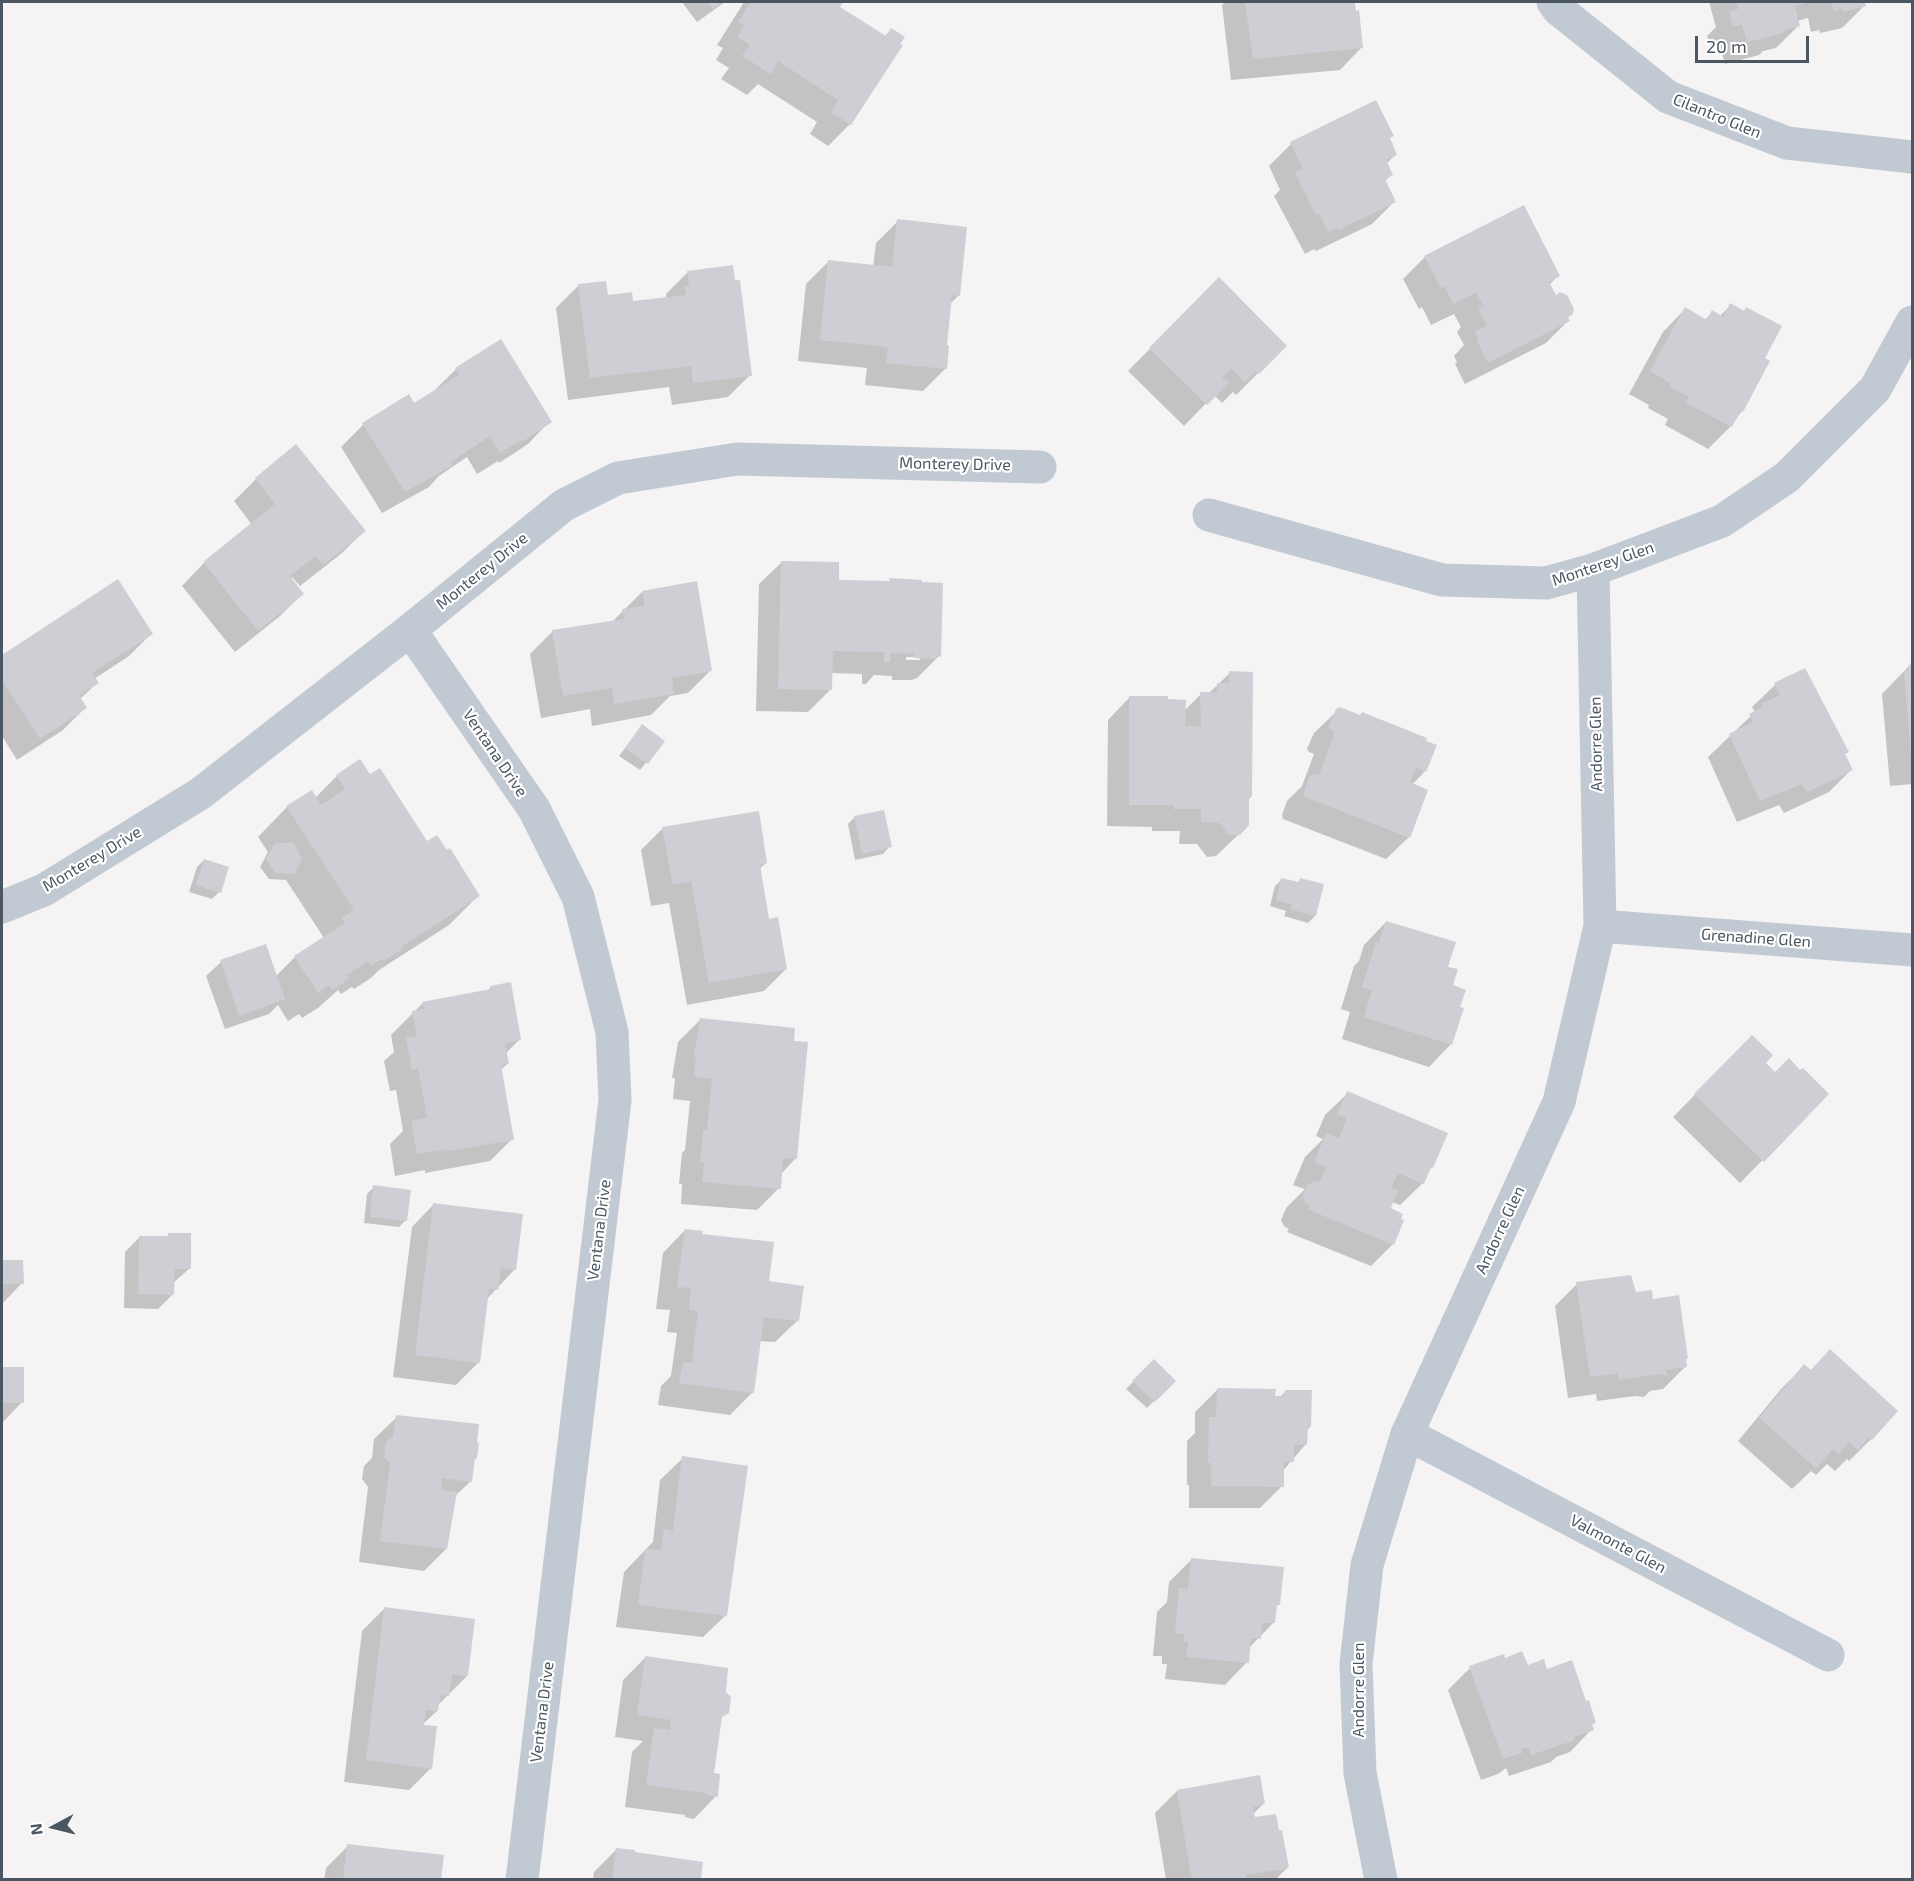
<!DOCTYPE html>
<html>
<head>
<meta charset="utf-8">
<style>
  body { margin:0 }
  #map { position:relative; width:1914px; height:1881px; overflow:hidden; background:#f5f3f3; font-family:"Exo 2",sans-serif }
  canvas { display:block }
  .frame { position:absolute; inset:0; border:3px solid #4a5661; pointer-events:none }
  .north { position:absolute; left:24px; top:1797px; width:60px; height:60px; -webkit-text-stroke:4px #fff; paint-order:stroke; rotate:263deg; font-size:16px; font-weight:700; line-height:24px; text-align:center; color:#4a5661 }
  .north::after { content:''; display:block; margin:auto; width:21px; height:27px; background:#4a5661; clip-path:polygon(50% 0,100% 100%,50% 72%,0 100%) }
  .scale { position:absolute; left:1695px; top:36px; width:114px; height:27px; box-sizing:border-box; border:3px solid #4a5661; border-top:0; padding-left:8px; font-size:18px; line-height:21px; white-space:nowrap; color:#4a5661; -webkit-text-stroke:4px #fff; paint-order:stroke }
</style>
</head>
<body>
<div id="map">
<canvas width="1914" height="1881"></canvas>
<div class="frame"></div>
<div class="north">N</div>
<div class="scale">20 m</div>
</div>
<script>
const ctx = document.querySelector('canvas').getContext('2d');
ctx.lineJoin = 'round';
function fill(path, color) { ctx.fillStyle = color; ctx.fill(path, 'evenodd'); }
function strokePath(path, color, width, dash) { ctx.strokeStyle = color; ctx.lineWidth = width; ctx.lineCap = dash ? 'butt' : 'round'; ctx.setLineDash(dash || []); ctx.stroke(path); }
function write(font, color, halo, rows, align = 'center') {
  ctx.font = font + ' "Exo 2",sans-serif'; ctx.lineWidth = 4.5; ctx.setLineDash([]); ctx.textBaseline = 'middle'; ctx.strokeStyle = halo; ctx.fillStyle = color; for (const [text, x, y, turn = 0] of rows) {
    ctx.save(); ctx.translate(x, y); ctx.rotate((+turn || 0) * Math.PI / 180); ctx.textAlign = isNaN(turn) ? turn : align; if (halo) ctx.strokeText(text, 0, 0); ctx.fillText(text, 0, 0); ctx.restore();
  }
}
const shadow = new Path2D(`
  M682,2H725L697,22Z
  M744,2H841L837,7L884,37L891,30L850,124L828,146L810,134L817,122L758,84L747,95L721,79L729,68L716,60L723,48L717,45Z
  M1225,2H1353L1362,47L1340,70L1231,80L1222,5Z
  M1709,2H1863L1864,6L1842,28L1820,33L1819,30L1811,32L1808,18L1797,21L1798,26L1776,48L1763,51L1759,55L1725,64L1720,46L1711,48L1707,36L1716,27Z
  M1389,139L1396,154L1386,164L1391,175L1384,182L1394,202L1372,224L1316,251L1314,249L1305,254L1274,196L1280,190L1269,166L1291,144Z
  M898,221L959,295L950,304L945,369L923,391L865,385L867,368L798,361L806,284L828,262L873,267L876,243Z
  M1425,257L1558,276L1549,285L1568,321L1546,343L1465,384L1455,364L1457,362L1454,356L1464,345L1457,332L1461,327L1454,314L1431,325L1422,307L1419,309L1403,279Z
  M688,272L750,375L728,397L672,405L669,387L568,400L556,308L579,285L607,297L632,303L666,299V294Z
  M1219,279L1285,346L1236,395L1233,392L1222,403L1214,395L1184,426L1128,371Z
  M1731,305L1743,312L1746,309L1763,358L1768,361L1742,411L1730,427L1708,449L1665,425L1668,419L1648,408L1649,405L1629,394L1663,332L1685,309L1705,320L1712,312L1720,316Z
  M456,369L550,421L528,444L499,463L498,461L477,474L467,457L439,476L429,487L382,513L341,447L363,425L414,405L434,391Z
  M256,479L364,531L342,553L300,586L292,577L290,579L302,594L280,616L235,652L182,586L204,563L252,525L234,501Z
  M782,562L837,581L887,583L890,580L939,656L917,678L912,680H892V676L874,675L866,684H862V674L831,673L830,690L808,712L756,711L759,584ZM906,657H920V660H906Z
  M118,581L151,634L129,656L94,679L97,683L80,699L85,708L63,730L17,760L2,736V657Z
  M642,592L710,671L688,693L670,696L651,715L592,726L590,709L541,718L530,654L552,632L612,622Z
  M1912,663V784L1890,786L1882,694Z
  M1805,670L1851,770L1829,792L1784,813L1779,805L1737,822L1708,757L1755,712L1752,707L1775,685Z
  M1230,673L1251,797L1247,801L1239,834L1216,856L1207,857L1197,844H1179L1180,831H1152V827L1107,826L1108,720L1130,697L1166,701L1184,711L1201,694H1208Z
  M1337,711L1425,771L1412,785L1409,837L1386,859L1283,819L1282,815L1287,801L1302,786L1314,754L1309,752L1307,749L1314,733Z
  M642,726L663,741L640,770L619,756Z
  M360,761L369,776L427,843L478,896L449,925L379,970L371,978L354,989L352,987L341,994L338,990L318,1008L302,1018L299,1014L288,1021L278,1005L269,1014L225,1029L206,976L221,962L276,976L295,957L324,938L286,880L269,879L260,867L268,852L258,837L287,807L315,798L337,776Z
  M855,817L890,846L883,854L855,860L848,824Z
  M663,828L766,863L759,869L768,920L786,969L764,991L687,1005L669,903L651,906L641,850Z
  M204,860L219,892L212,899L189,892L197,867Z
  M1282,879L1297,883L1301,880L1315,916L1308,923L1284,916L1286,911L1270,906L1275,886Z
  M1386,922L1447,968L1458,1008L1451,1044L1429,1067L1342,1039L1350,1012L1341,1009L1354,966L1359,961L1364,945Z
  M491,987L519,1040L506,1053L508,1063L501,1070L512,1139L490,1161L425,1173V1170L395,1176L390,1144L403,1131L396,1090L390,1091L384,1061L394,1052L391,1035L423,1003L487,991Z
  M700,1020L796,1158L781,1174L779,1188L757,1210L681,1204L682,1184H679L682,1153L685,1150L690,1101L673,1099L675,1078H672L678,1042Z
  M1752,1037L1764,1063L1775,1074L1827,1094L1740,1183L1673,1117Z
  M1348,1093L1432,1167L1427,1172L1423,1183L1400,1205L1392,1202L1389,1209L1393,1244L1371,1266L1287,1232L1289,1229L1284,1226L1281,1220L1286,1208L1305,1189L1293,1185L1305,1157L1323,1139L1316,1136L1325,1115Z
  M374,1187L406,1220L399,1227L364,1223L367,1194Z
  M434,1204L515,1269L486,1300L479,1362L456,1385L393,1377L412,1227Z
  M685,1230L700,1235L767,1283L798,1320L775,1342L759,1341L753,1392L730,1415L658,1405L661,1386L671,1376L677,1333L667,1332L670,1310L656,1309L663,1253Z
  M190,1235L189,1269L173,1283V1294L158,1309L124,1308L125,1252L140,1237Z
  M2,1261L22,1262V1283L2,1304Z
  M1577,1284L1635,1293L1652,1301L1684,1360L1685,1367L1663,1389L1650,1391L1644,1397L1635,1396L1597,1401L1596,1394L1568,1398L1555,1306Z
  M1830,1351L1871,1439L1849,1461L1847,1459L1835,1471L1827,1464L1816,1475L1811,1471L1792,1489L1738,1441L1782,1388L1804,1366L1810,1371Z
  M1154,1361L1174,1381L1147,1408L1126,1389Z
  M2,1368L22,1369V1402L2,1423Z
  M1217,1390L1279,1398L1286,1391L1310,1427L1306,1431V1444L1282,1472V1486L1260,1508H1189V1485H1187V1441L1195,1433V1412Z
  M397,1417L476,1458L473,1461L471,1481L454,1497L446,1549L424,1571L359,1562L368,1487L362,1479L364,1466L372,1458L374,1439Z
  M683,1458L726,1615L703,1637L616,1627L624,1572L653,1542L660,1480Z
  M1191,1560L1279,1604L1275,1608L1274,1622L1248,1649L1247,1662L1225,1685L1165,1679L1167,1664H1162V1656H1153L1157,1612L1167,1602L1169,1582Z
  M384,1609L467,1676L437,1706V1711L421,1726L431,1768L409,1790L344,1782L362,1631Z
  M645,1658L724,1692L727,1712L720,1719L712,1774L716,1796L694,1819L685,1817V1815L625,1807L632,1752L643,1741L615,1737L623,1680Z
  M1504,1660L1546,1670L1585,1703L1595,1722L1591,1726L1592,1729L1570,1752L1556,1757L1551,1762L1509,1776L1506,1768L1498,1774L1481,1780L1448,1690L1470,1668Z
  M1177,1791L1263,1804L1253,1814L1254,1819L1287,1868L1275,1880H1166L1155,1813Z
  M348,1846L439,1880H324L326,1868Z
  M617,1849L699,1880H593L594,1872Z`);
const building = new Path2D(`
  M707,2H722L713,9Z
  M751,2H843L840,7L886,36L891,28L905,37L900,44L903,45L851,125L831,112L838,100L778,61L771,74L742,56L750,45L738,37L744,25L738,22Z
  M1245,2H1355L1356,11L1359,10L1363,48L1253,59Z
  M1737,2H1810L1795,6L1800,26L1783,31V33L1747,42L1742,24L1733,27L1729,12L1738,9Z
  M1831,2H1865L1866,6L1843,12L1842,9L1834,11Z
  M1376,100L1394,136L1390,138L1397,155L1386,160L1393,175L1385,179L1396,202L1338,230L1337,228L1328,232L1319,213L1316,215L1295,173L1303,169L1290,142Z
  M1524,205L1560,276L1549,282L1556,295L1560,292L1567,295L1574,309L1572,315L1568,317L1570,321L1488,363L1477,341L1479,340L1475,332L1487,326L1478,308L1484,306L1476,293L1453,304L1445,286L1441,288L1424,256Z
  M897,219L967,227L960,296L952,295L947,345L949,346L947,369L886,363L888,347L820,340L828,260L892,267Z
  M733,265L735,280H740L752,376L693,383L691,366L590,378L578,284L606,281L608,295L632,292L633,301L686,295L685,286H689L687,271Z
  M1219,277L1287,346L1259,374L1256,371L1245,382L1231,368L1222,378L1229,383L1207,405L1149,348Z
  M1730,303L1744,311L1746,307L1782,326L1765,358L1770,361L1743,412L1741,410L1732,427L1686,403L1689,397L1669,386L1670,383L1650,371L1685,307L1707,320L1712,310L1723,317Z
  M501,339L552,422L522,442L521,440L500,453L490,436L451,462L453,465L405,492L362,423L409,394L414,403L459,375L455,368Z
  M296,444L366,531L323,565L315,556L290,576L304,594L258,631L203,562L275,504L255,478Z
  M781,561L839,562V580L890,581L889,578L922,580V582L943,583L941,657L936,656V659L914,658V654L890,653V662H884V652L833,651L832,690L778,689Z
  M118,579L153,634L92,673L99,683L79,695L87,708L40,739L2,680V655Z
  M697,581L712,671L672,678L674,694L614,704L612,688L563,696L552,630L624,619L622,609L645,606L642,591Z
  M1912,662V754H1911L1904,671L1909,670L1908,667Z
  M1805,668L1849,752L1845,754L1853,770L1807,792L1802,784L1760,801L1729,734L1753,722L1749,714L1763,707L1761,704L1780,695L1774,683Z
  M1229,671L1253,672L1252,797H1249V825L1240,835H1229L1219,823L1201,822V809H1173L1174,805H1129V696H1168V699L1186,700L1185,726H1201L1200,692H1217V683H1229Z
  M1340,707L1360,715L1362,712L1427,738L1426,741L1437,745L1426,772L1416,767L1410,782L1428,790L1410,838L1305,797L1304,792L1309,777L1315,774L1319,775L1335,732L1331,730L1329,726L1336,709Z
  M642,724L665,741L648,764L625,748Z
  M360,759L370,774L380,768L427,841L437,835L447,850L450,848L480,896L401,947L402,949L383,961L382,959L371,966L368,961L347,975L349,979L332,990L329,985L318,993L294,956L345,923L342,918L354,910L286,806L312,790L321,805L345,789L336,775Z
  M884,810L892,847L862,854L854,816Z
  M759,811L767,863L760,865L769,919L778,917L787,969L709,983L691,881L673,885L662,827Z
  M275,843H294L302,859L294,874L276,873L266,859Z
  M204,859L229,867L221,893L196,885Z
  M1281,878L1299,882L1300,878L1324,884L1316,916L1290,909L1292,904L1276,900Z
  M1386,921L1456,942L1448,967L1458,969L1453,985L1466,990L1460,1007L1464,1008L1452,1045L1364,1017L1372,990L1362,987L1376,942L1379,943Z
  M266,944L285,999L239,1016L220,960Z
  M511,982L521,1040L505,1043L509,1064L501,1065L514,1140L447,1151V1149L417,1154L411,1121L427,1118L418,1068L412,1070L406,1038L417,1036L412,1011L424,1009L422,1002L491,989L490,986Z
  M700,1018L795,1028L794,1041L808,1042L797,1159L783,1158L781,1189L702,1182L704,1163L700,1162L703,1130H707L712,1079L694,1077L696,1056H694Z
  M1752,1035L1773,1055L1766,1063L1775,1072L1789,1058L1800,1070L1803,1068L1829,1094L1764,1162L1694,1094Z
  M1347,1091L1448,1133L1433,1168L1431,1167L1424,1184L1398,1173L1391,1188L1398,1190L1391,1208L1403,1214L1401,1219L1404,1220L1394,1245L1307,1209L1310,1206L1306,1204L1302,1197L1308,1184L1317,1181L1320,1182L1326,1167L1314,1162L1326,1133L1339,1138L1347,1118L1337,1114Z
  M373,1185L411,1190L407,1221L370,1217Z
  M433,1203L523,1214L516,1270L501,1268L498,1290L489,1289L480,1363L415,1355Z
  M685,1229L703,1231L702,1234L774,1242L769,1281L804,1286L799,1321L764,1317L754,1393L679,1383L683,1362L692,1363L698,1311L689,1310L691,1288L677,1287Z
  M168,1233H191V1269H175L174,1295L138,1294L139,1236H168Z
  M2,1260H23L24,1284H2Z
  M1631,1275L1636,1292L1652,1290L1653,1299L1679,1295L1688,1359H1686L1687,1367L1666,1370L1668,1376L1659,1374L1619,1380L1618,1373L1590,1377L1576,1282Z
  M1830,1349L1898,1411L1872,1440L1869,1437L1858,1450L1849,1442L1839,1454L1833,1449L1816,1468L1759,1418L1804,1364L1811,1370Z
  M1154,1359L1176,1381L1155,1402L1132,1381Z
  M2,1367H24V1403H2Z
  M1217,1388L1276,1389L1275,1396H1285V1390H1312L1311,1427H1308L1307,1445H1294V1462H1284V1487L1211,1486V1463H1208L1209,1417H1216Z
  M396,1415L479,1424L477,1442L479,1443L477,1458H475L472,1482L442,1478L441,1490L457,1492L447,1549L380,1541L390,1464L384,1457L386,1442L393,1437Z
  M682,1456L748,1466L727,1616L638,1605L645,1549L661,1550L664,1529L673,1531Z
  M1191,1558L1284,1567L1280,1605H1277L1275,1623H1262L1261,1639L1251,1638L1249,1663L1186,1657L1188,1642H1183L1184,1634H1175L1179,1588L1188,1589Z
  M384,1607L475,1619L468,1676L452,1674L449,1696L440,1695L438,1711L426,1710L424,1725L437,1726L432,1769L366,1760Z
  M1522,1651L1528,1665L1544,1659L1547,1669L1572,1660L1586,1701L1589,1700L1596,1723L1592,1724L1594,1730L1574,1737L1575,1740L1531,1755L1528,1747L1521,1749L1522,1753L1503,1759L1469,1666L1504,1654L1505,1658Z
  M645,1656L728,1668L726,1692L731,1697L729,1713L722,1717L714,1773L720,1774L718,1797L706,1795V1793L646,1785L654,1728L670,1730L671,1720L637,1715Z
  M1260,1775L1265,1804L1253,1806L1255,1817L1276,1814L1279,1830H1282L1289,1868L1246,1875V1878L1237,1880H1192L1177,1790Z
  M347,1844L444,1855L441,1880H343Z
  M616,1848L635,1850V1852L703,1862L701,1880H612Z`);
const minor = new Path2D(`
  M1553,2L1558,9L1668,97L1787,143L1912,157
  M1209,515L1442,580L1546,583L1593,570L1722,521L1787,477L1875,389L1912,322
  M410,630L534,809L578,897L612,1032L615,1100L522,1880
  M2,907L44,890L201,793L410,630L564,505L618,478L737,459L1040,467
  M1600,926L1912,950
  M1407,1434L1828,1655
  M1381,1880L1360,1773L1356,1664L1367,1565L1407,1434L1559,1102L1600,926L1593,570`);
const streetNames = [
  ["Cilantro Glen",1717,116,22],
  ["Monterey Drive",955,464,1],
  ["Monterey Glen",1603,564,-19],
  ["Monterey Drive",482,571,-39],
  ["Andorre Glen",1596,744,-91],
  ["Ventana Drive",495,753,56],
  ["Monterey Drive",92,859,-31],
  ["Grenadine Glen",1756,938,4],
  ["Ventana Drive",599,1230,-83],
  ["Andorre Glen",1500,1230,-65],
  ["Valmonte Glen",1618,1544,28],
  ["Andorre Glen",1359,1690,-90],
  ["Ventana Drive",542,1712,-83]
];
fill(shadow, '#0003');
fill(building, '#cdcfd5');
strokePath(minor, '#c1cad2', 33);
write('16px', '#4a5661', '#fff', streetNames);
</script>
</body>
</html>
